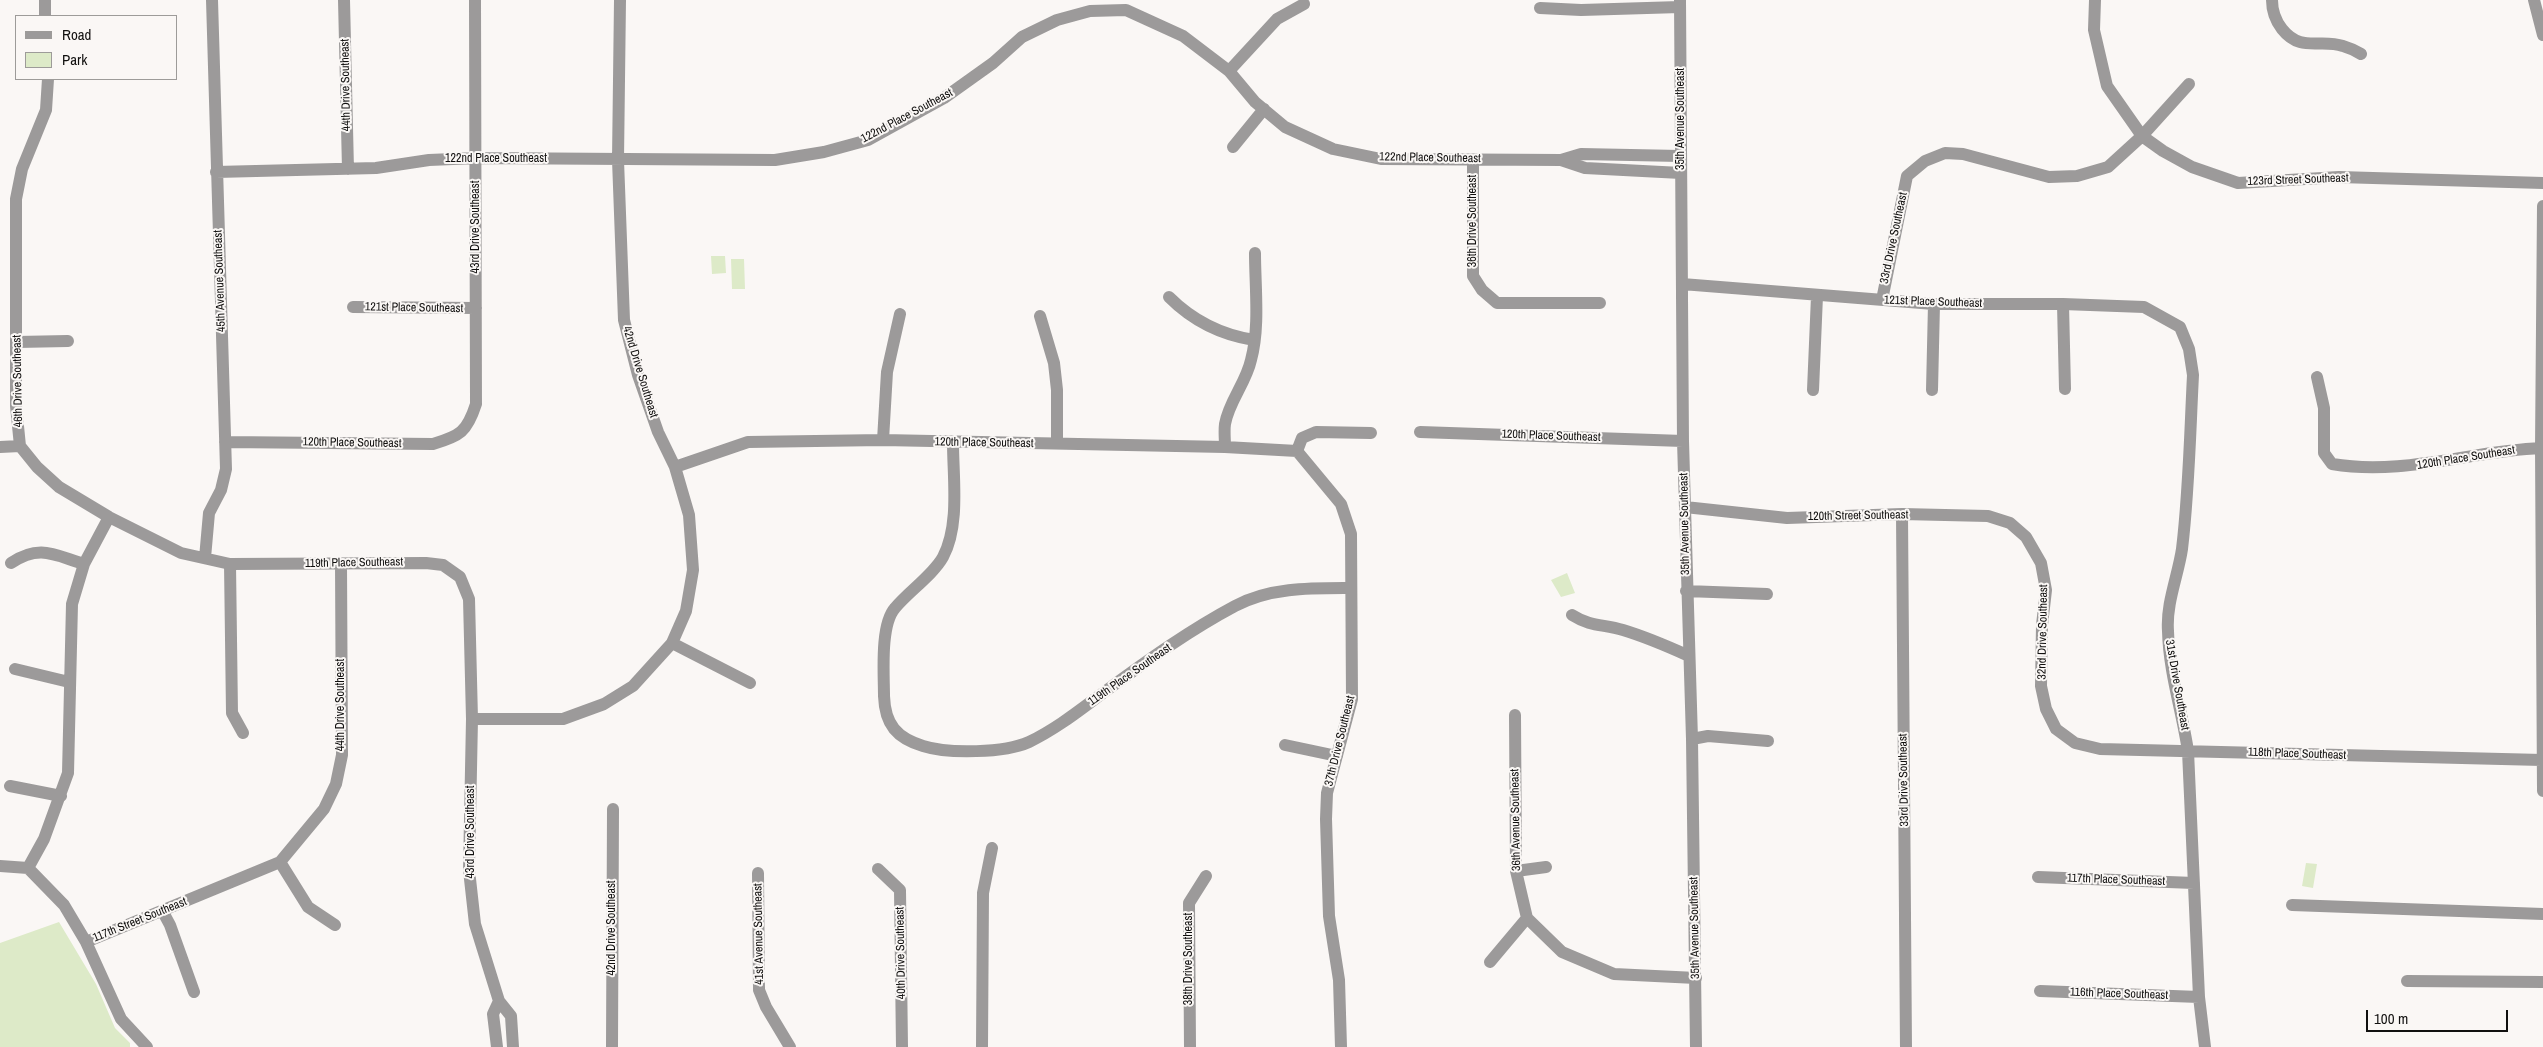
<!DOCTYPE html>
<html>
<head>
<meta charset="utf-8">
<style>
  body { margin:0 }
  #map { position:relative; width:2543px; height:1047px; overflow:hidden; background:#faf7f5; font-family:"Archivo Narrow",sans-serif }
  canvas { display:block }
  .legend { position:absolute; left:15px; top:15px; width:162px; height:65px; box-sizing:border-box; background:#faf7f5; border:1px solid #9d9b99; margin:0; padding:6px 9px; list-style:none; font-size:15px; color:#11100f }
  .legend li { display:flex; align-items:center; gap:10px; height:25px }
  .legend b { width:25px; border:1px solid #9d9b99 }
  .scale { position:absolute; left:2366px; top:1010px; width:142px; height:22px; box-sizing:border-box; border:2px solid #11100f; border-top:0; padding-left:6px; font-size:15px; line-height:18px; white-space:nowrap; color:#11100f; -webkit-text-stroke:4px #faf7f5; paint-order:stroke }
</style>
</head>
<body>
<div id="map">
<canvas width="2543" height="1047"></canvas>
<ul class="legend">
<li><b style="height:6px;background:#9c9a9a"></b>Road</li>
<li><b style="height:14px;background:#ddeac8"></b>Park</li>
</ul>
<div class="scale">100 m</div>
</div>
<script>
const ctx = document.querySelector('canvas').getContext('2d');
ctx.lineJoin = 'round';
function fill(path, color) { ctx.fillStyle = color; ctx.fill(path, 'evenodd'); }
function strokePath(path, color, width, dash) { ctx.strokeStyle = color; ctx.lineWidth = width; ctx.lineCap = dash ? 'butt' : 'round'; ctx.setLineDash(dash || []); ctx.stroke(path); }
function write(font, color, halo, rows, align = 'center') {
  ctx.font = font + ' "Archivo Narrow",sans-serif'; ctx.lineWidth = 4; ctx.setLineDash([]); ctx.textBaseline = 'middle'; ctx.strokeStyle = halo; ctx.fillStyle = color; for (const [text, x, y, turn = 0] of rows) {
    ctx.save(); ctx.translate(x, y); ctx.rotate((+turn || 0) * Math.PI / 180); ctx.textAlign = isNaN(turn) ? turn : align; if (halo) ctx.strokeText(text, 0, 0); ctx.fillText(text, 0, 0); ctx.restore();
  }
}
const green = new Path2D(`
  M711,256H725L726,273L712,274Z
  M731,259H744L745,289H732Z
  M1567,573L1575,593L1561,597L1551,580Z
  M2306,863L2317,864L2313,888L2302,886Z
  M59,922L96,984L115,1028L130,1043V1047H0V943Z`);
const minor = new Path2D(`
  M45,0V16
  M344,0L348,169
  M1680,0L1683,441L1692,739L1696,1047
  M2095,0L2094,30L2107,86L2142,136L2189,84
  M2272,0C2272,11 2275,20 2282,29C2301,53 2320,38 2343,46C2350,48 2356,51 2361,54
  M2534,0L2543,35
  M1540,8L1581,10L1680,7
  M1229,71L1277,19L1304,4
  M48,79L46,110L22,169L16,199V406L20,446L37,467L59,487L109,517L181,553L230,564L426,563L443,565L460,577L469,599L472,719L469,870L475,924L499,1001L511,1016L513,1047
  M1233,147L1264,109
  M1473,160V276L1482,290L1497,303H1600
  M1561,160L1585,168L1681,173
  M216,172L376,168L429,160L477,158L775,160L824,152L868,140L944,98L993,63L1022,37L1057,20L1090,11L1126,10L1183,36L1229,71L1255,102L1285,127L1333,149L1381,159L1561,160L1581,154L1680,156
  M2543,206L2541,448L2543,791
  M1682,284L1934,304H2063L2144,307L2180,327L2189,349L2193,375C2190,433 2189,491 2182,549C2178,576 2166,603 2168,631C2169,672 2182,711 2188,751L2199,997L2205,1047
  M1169,297C1192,320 1222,335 1254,340
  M1882,300L1907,176L1925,161L1945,153L1963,154L2049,177L2077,176L2108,167L2142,136L2163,151L2192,167L2238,183L2339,177L2543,183
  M2063,304L2065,389
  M353,307L476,308
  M1040,316L1054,363L1057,390V443
  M17,342L68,341
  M2317,377L2324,408V453L2332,464C2403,476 2470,451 2541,448
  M1813,390L1817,296
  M1932,390L1934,304
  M1420,432L1683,441
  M883,440L887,372L900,314
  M225,442L433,444C460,436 467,432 476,404L475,0
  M953,443C953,478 960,525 943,557C933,575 908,592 895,608C880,625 884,674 884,696C885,725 897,738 923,746C948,754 1005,753 1029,742C1058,728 1081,709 1107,690C1148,660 1190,630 1235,606C1270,587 1312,588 1351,588
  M0,447L20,446
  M1225,447C1225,439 1224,431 1225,424C1229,401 1246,383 1251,360C1260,327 1255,287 1255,253
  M1297,451L1341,504L1351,534L1352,699L1327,793L1326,819L1329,916L1339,980L1341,1047
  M1297,451L1302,438L1316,432L1371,433
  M675,467L748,442L883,440L1225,447L1297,451
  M1685,507L1787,518L1902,514L1988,516L2010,523L2026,537L2041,563L2046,590L2042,625L2041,686L2046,709L2056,729L2075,743L2100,749L2542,760
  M1902,514L1906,1047
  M205,558L209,513L221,490L226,469L212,0
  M11,563C40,544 54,555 84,564
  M230,564L232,713L243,733
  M1686,591L1767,594
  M1572,615C1591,627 1603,624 1623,630C1646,637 1667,646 1689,656
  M672,643L750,683
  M15,669L69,682
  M1515,715L1516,871L1527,918L1562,952L1614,974L1696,978
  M472,719H563L604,704L633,686L672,643L686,611L693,570L689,515L675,467L658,432L638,375L624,320L618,160L620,0
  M1692,739L1708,736L1768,741
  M1285,745L1337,756
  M10,786L61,796
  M280,862L308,907L335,925
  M0,866L28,868L64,905L86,942L121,1019L147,1047
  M28,868L44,839L68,773L72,604L84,564L109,517
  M878,869L900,890L902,1047
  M1516,871L1546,867
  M758,873L759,990L766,1007L790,1047
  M2038,877L2194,883
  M2292,905L2543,914
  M163,912L170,925L194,992
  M86,942L280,862L324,809L336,784L342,755L341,564
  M1490,962L1527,918
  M2407,981L2543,982
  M2040,991L2199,997
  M497,1047L493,1014L499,1001
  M612,1047L613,809
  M982,1047L983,893L992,848
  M1190,1047L1189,903L1206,876`);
const streetNames = [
  ["44th Drive Southeast",346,85,-91],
  ["122nd Place Southeast",907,116,-28],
  ["35th Avenue Southeast",1681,119,-90],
  ["122nd Place Southeast",1430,158,1],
  ["122nd Place Southeast",496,159],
  ["123rd Street Southeast",2298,180,-2],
  ["36th Drive Southeast",1473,221,-90],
  ["43rd Drive Southeast",476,227,-90],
  ["33rd Drive Southeast",1894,238,-78],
  ["45th Avenue Southeast",220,281,-92],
  ["121st Place Southeast",1933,302,2],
  ["121st Place Southeast",414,308,1],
  ["42nd Drive Southeast",640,372,73],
  ["46th Drive Southeast",18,381,-91],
  ["120th Place Southeast",1551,436,2],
  ["120th Place Southeast",352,443,1],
  ["120th Place Southeast",984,443,1],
  ["120th Place Southeast",2466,458,-9],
  ["120th Street Southeast",1858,516,-1],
  ["35th Avenue Southeast",1685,524,-91],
  ["119th Place Southeast",354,563,-1],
  ["32nd Drive Southeast",2043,632,-89],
  ["119th Place Southeast",1130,675,-35],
  ["31st Drive Southeast",2177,685,80],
  ["44th Drive Southeast",341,705,-90],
  ["37th Drive Southeast",1340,741,-76],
  ["118th Place Southeast",2297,754,2],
  ["33rd Drive Southeast",1904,780,-91],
  ["36th Avenue Southeast",1516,820,-91],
  ["43rd Drive Southeast",471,832,-90],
  ["117th Place Southeast",2116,880,2],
  ["117th Street Southeast",140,920,-22],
  ["42nd Drive Southeast",612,928,-90],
  ["35th Avenue Southeast",1695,928,-91],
  ["41st Avenue Southeast",759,934,-91],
  ["40th Drive Southeast",901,953,-91],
  ["38th Drive Southeast",1189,959,-90],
  ["116th Place Southeast",2119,994,2]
];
fill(green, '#ddeac8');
strokePath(minor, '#9c9a9a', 12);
write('12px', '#11100f', '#faf7f5', streetNames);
</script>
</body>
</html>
